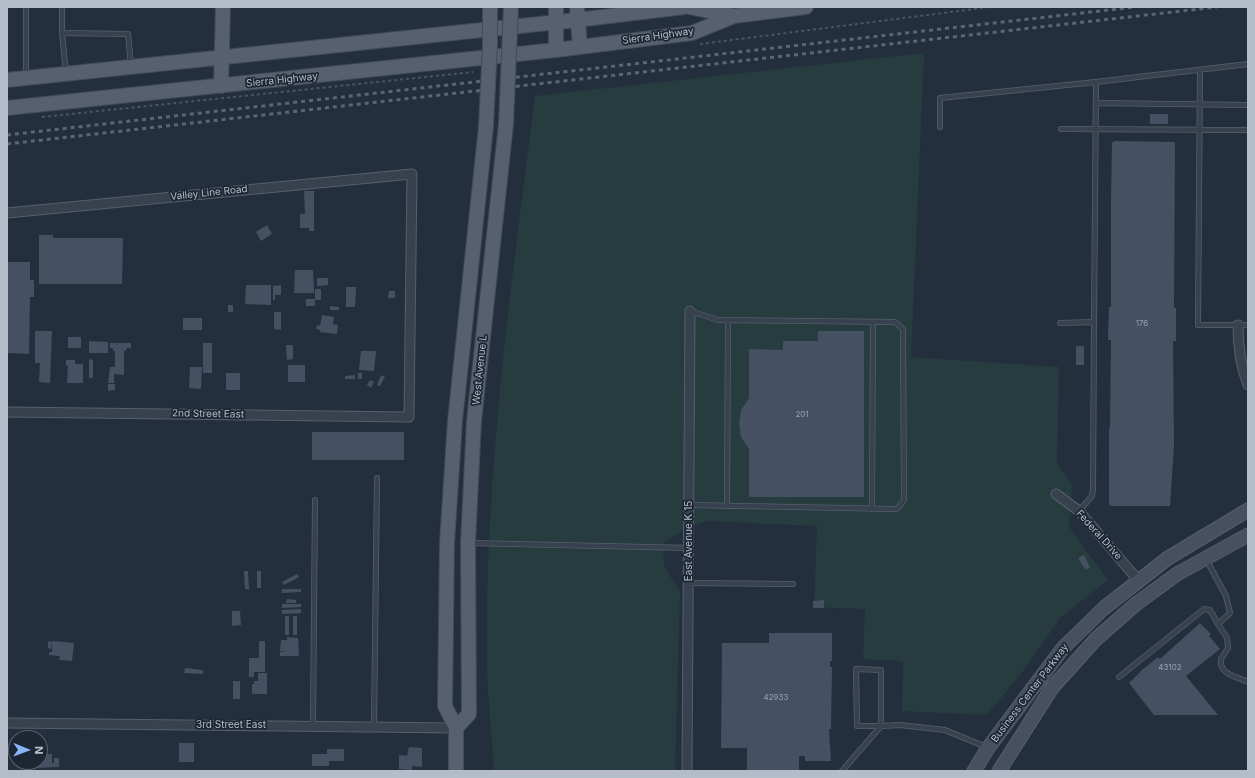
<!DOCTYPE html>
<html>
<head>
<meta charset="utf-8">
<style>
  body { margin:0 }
  #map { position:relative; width:1255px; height:778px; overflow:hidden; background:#242f3e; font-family:Inter,sans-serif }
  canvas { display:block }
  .frame { position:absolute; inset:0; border:8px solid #b4bcc9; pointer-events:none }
  .north { position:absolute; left:8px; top:730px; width:40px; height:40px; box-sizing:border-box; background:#1d2633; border:1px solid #59626f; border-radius:50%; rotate:91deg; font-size:11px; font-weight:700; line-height:16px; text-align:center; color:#b4bcc9 }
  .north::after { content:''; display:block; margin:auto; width:14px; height:18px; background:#8ab4f8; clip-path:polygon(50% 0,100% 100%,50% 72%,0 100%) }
</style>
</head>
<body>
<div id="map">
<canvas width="1255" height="778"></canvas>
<div class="frame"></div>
<div class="north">N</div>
</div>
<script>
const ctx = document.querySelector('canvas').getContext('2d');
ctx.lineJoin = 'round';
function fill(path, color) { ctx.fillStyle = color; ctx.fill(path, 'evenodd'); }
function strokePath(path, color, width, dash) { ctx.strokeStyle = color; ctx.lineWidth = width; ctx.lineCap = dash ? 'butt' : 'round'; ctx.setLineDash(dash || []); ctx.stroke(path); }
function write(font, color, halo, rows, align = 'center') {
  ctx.font = font + ' Inter,sans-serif'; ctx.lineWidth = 3.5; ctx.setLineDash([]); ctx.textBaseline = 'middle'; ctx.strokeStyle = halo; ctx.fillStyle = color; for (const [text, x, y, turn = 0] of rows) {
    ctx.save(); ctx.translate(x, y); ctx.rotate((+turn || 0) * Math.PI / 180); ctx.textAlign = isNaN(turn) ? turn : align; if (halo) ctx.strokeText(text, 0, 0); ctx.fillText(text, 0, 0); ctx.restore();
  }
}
const green = new Path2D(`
  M924,53L911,357L1059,367L1057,463L1072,485L1069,527L1108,580L1061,617L1020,675L987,715L902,711L903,661L863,659L865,609L814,607L817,526L706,521L685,529L663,544L664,566L680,592L675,771H494C492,737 488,703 487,669C484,477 511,286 535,96Z`);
const building = new Path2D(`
  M1150,114H1168V124H1150Z
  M1114,141L1174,142L1175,143L1174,308H1176V341H1173L1174,445L1170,506H1111L1109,504V428H1110L1111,340H1108L1109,307H1111V202L1112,143Z
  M304,191H314V231H309V228H300V214H305Z
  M267,225L272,234L261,241L256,232Z
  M39,235H53V238H123L122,284H39Z
  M7,262H30V280H34V297H30L29,354L7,353Z
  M295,270H313L314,293H294Z
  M317,278H328V285L317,286Z
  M246,285H271V305L245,304Z
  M281,285V295H275V300H273V286Z
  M346,287H356L355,307H346Z
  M315,289H321V300H315Z
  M389,291H395V298H388Z
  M306,299H315V306H306Z
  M228,305H233V312H228Z
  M330,306L339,307V310H330Z
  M274,312H281V330L274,329Z
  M322,315L334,317L333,324L338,325L337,334L320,332V330L316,329L317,325L320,326Z
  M183,318H202V330H183Z
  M35,331H52L50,383L39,382L40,363H35Z
  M818,331H864V497H749V449L741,437L739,424L741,410L749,398V349L783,350V341H818Z
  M68,337H81V348H68Z
  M89,341L108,342V353H89Z
  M110,343H131V348H127L126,351H124V375L114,374V383H108L110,367H115V351H113V348H110Z
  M203,343H212V373H203Z
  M286,345H293V359L287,360Z
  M1076,346H1084V365H1076Z
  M361,351H376L374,371L359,370Z
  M89,359L93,360V378H89Z
  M66,360H75V364H83V383H67L68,365L66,366Z
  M288,365H305V382H288Z
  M190,367H202L201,389L189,388Z
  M226,373H240V390H226Z
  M358,373H362V379H358Z
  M355,375V379H345V376Z
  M381,375L385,377L380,386L377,385Z
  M370,380L374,382L371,388L367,385Z
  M108,384H115V390L108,391Z
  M312,432H404V460H312Z
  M1084,555L1090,567L1086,570L1078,558Z
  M244,571H248L249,589H245Z
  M257,571H261V588H257Z
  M297,574L299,577L284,585L282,582Z
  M282,589H301V592L282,593Z
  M287,599L296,600V603H286Z
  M824,600V608H813V601Z
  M282,604H301V607L282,608Z
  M301,609V613L282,614V610Z
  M232,611H240L241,625L232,626Z
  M285,616H289V635H285Z
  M293,616H297V635H293Z
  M1200,623L1211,634L1209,636L1220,649L1186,676L1218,715H1154L1129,683L1142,670L1158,657L1160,659Z
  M769,633H832V661H830V667H832L831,729H829L831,761H805V756H799V771H747V748H721L722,643H769Z
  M287,637L298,638L299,656H280V652H287L280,651L281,640H287Z
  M48,641L52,642L51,649L48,648Z
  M52,641L74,643L72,661L59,660L60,656L49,655V652H52Z
  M259,641H265V672H254V677H249V658H259Z
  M185,668L203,670V674L184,673Z
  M258,673H267V694H252V684H254V681H258Z
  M233,681H240V699H233Z
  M179,743H194V762H179Z
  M409,747L422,748V767L412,766V770L399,769V755L407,756Z
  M327,749H344V761H329V766H312V754H327Z
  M40,754H52V763H54V758H59V767L33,768V762H40Z`);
const path = new Path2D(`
  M700,44L990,7
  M42,117L473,72`);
const service = new Path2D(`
  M62,7V33L128,34L131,65
  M62,33L66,73
  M1200,70L1198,325H1248
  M26,76V10
  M1096,103L1248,105
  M940,127V98L1096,82
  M1061,129L1248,130
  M1094,322L1096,82L1248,64
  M1060,323L1094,322L1093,489L1092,496L1079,511
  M689,505L897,509L904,500L903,329L895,322L718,320L690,311
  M727,506L728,320
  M872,509L873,322
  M471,543L689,548
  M1206,559L1226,596L1230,613L1218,624L1227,638L1228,648L1221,659C1218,674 1237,677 1248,682
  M689,583L793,584
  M856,669L881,670V726H857Z
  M1119,677L1204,609L1210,610L1218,624
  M313,725L315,500
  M374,727L377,478
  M842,771L881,726L900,725L945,730L986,747`);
const minor = new Path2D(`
  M7,213L412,174L409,417L7,412
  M1238,325C1238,346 1240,365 1248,385
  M1056,494L1079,511L1138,580
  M7,723L456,728
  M687,771L690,311`);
const secondary = new Path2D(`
  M974,771L988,748L1063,648L1104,608L1168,558L1248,510
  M999,771L1052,688L1096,639L1136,604L1177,574L1248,535`);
const primary = new Path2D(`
  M556,7V50
  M577,7L580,47
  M689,7L734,16
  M7,80L577,20L684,7
  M221,86L223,7
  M7,108L556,50L692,33L734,16L806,7
  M456,728L469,714L468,543L474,421L506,124
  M456,771V728L445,706L447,543L455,421L486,126`);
const rail = new Path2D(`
  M7,135L1135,7
  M7,144L1217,7`);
const primaryBridge = new Path2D(`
  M506,124L511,7
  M486,126L490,45V7`);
const numberNames = [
  ["176",1142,324],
  ["201",802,415],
  ["43102",1170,668],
  ["42933",776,698]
];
const streetNames = [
  ["Sierra Highway",658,36,-8],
  ["Sierra Highway",282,80,-6],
  ["Valley Line Road",209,193,-6],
  ["West Avenue L",480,370,-84],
  ["2nd Street East",208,414,1],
  ["Federal Drive",1099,535,48],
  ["East Avenue K 15",689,541,-90],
  ["Business Center Parkway",1030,693,-53],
  ["3rd Street East",231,725]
];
fill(green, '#263c3f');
fill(building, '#455162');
strokePath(service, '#565f6c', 6);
strokePath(minor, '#565f6c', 11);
strokePath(secondary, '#565f6c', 15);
strokePath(primary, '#414a57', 16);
strokePath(path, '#44595c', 2, [3, 3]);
strokePath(service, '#38414e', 4.5);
strokePath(minor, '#38414e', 9);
strokePath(secondary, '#465061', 13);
strokePath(primary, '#56606e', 14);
strokePath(rail, '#5a6575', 3, [4, 4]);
strokePath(primaryBridge, '#414a57', 16, []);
strokePath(primaryBridge, '#56606e', 14);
write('8px', '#98a1af', null, numberNames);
write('10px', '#b4bcc9', '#1d2633', streetNames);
</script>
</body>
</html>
